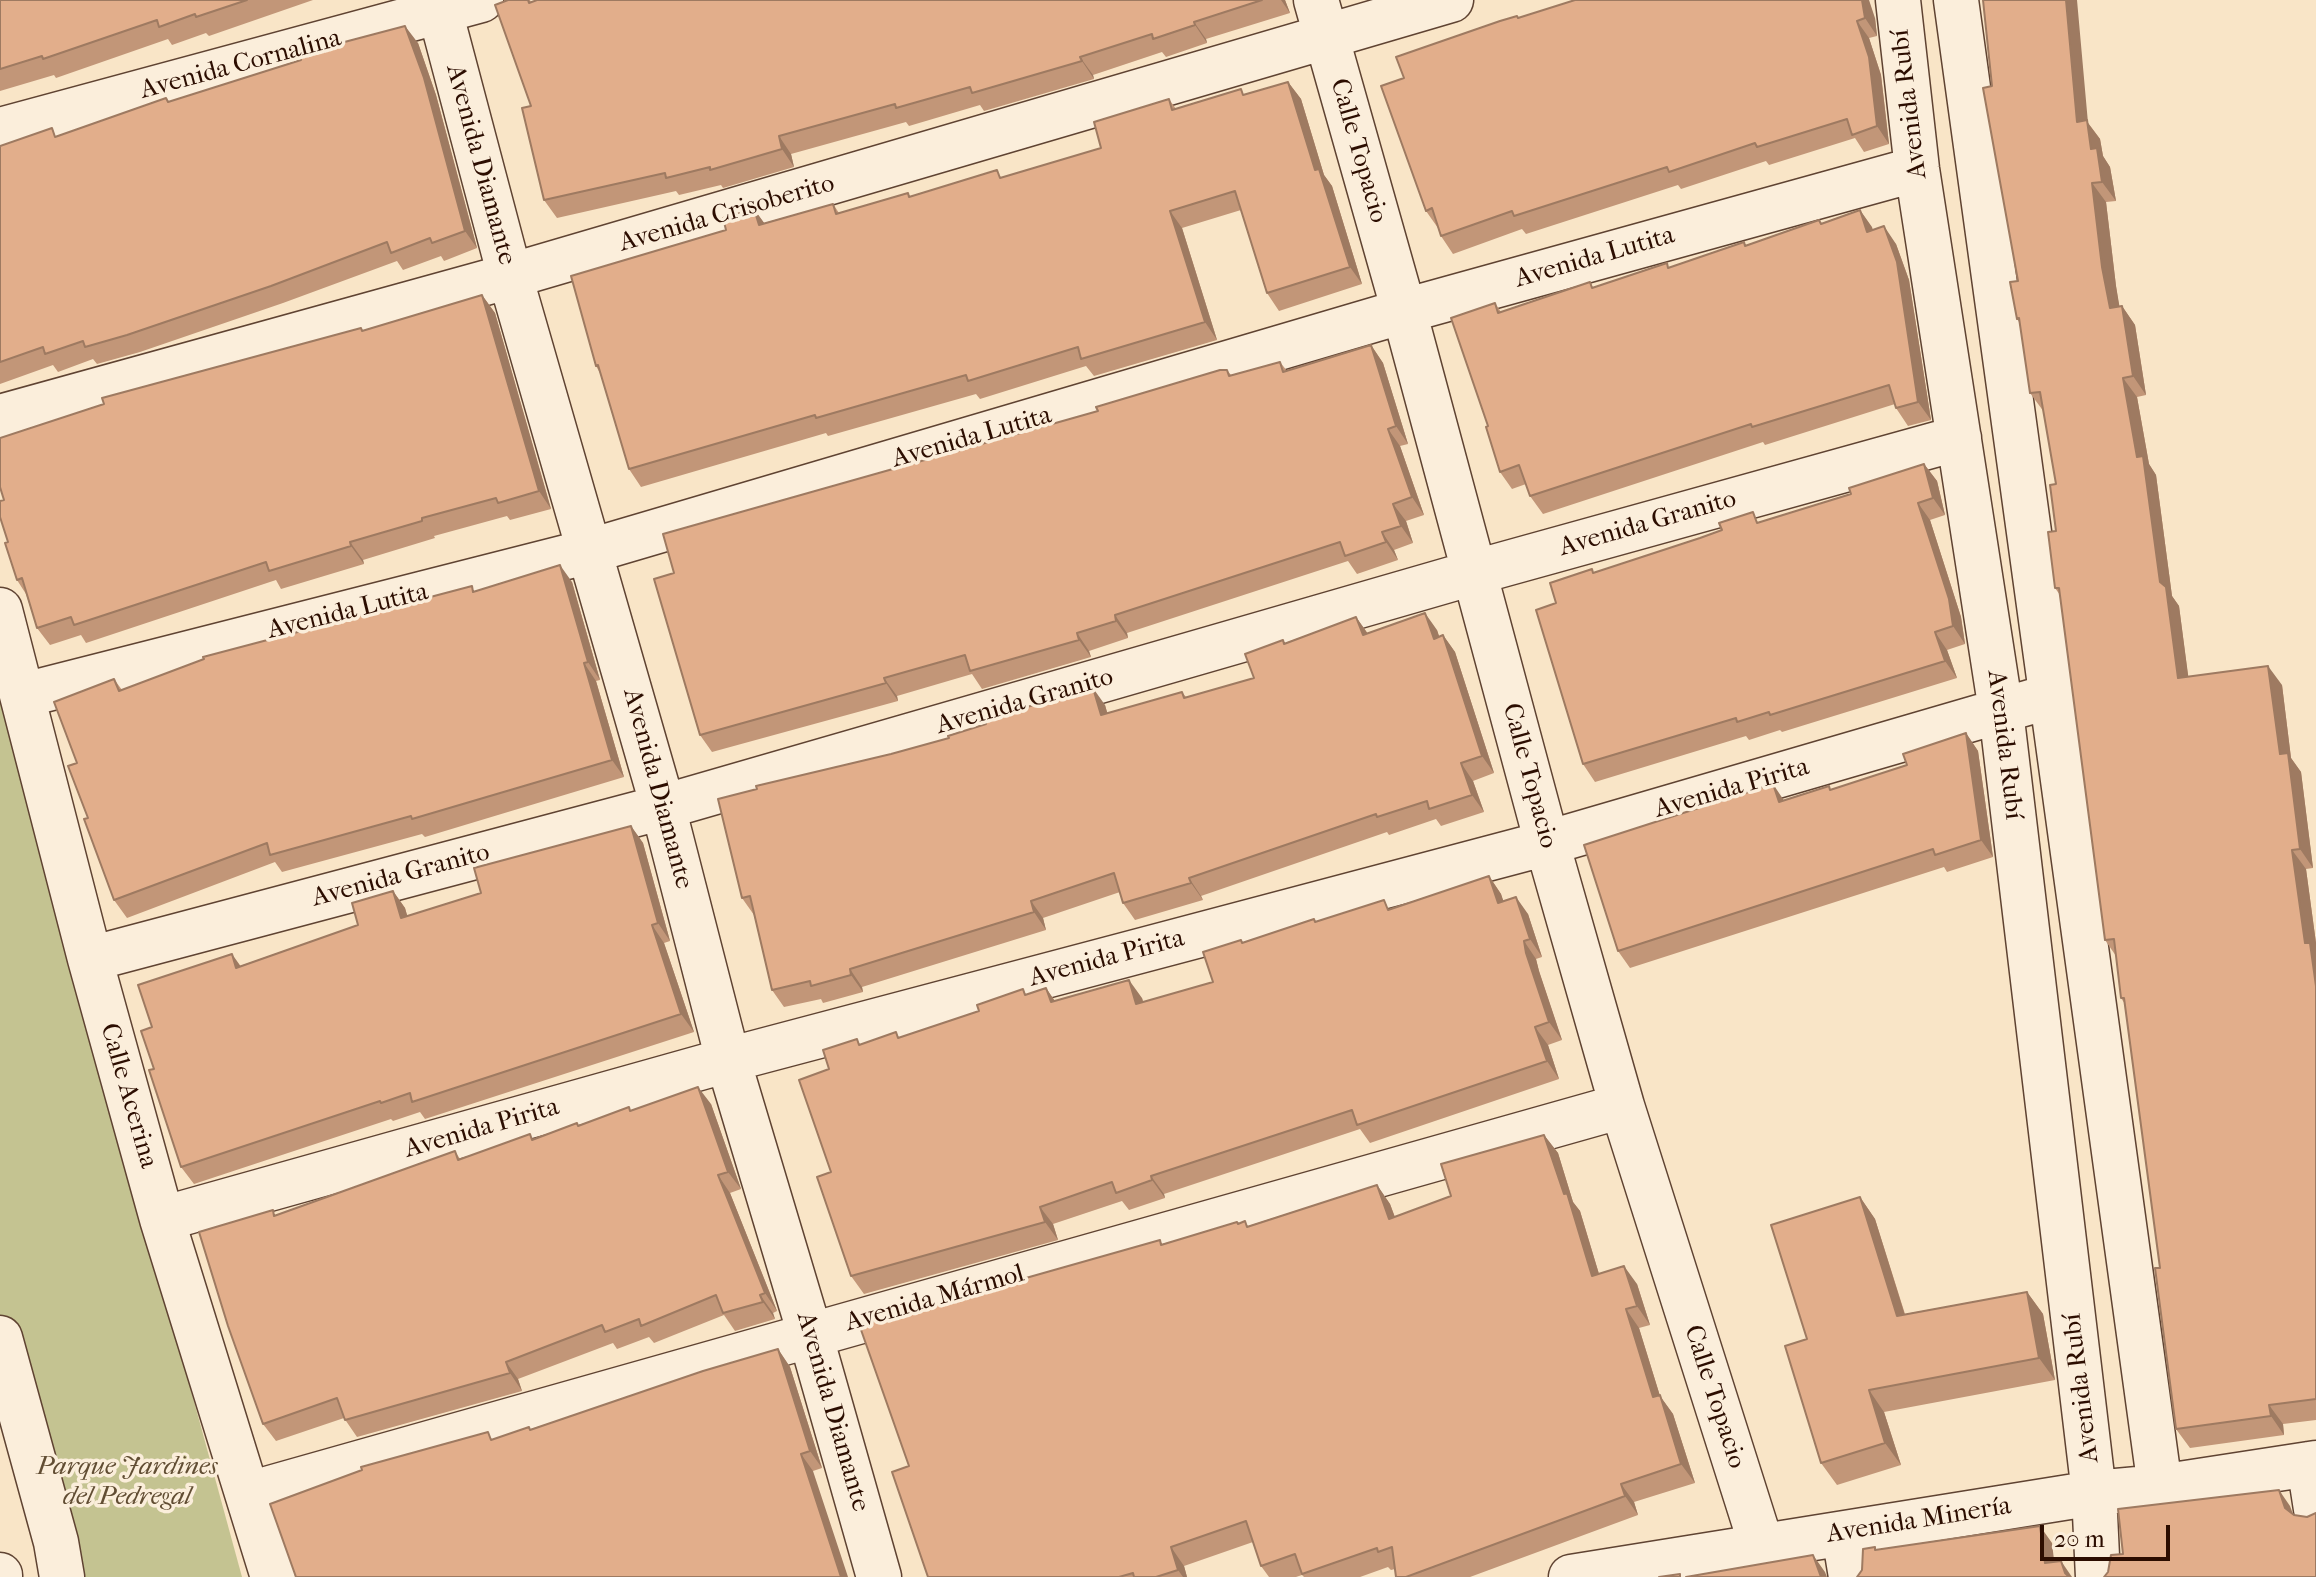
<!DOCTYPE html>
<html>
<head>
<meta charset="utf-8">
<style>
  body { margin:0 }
  #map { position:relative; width:2316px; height:1577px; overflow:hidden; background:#f9e5c7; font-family:"IM FELL French Canon",serif }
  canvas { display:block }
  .scale { position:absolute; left:2040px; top:1525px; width:130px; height:36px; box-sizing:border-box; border:4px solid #2c0d00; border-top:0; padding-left:10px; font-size:24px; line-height:28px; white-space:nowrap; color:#2c0d00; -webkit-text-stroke:6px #fbeedb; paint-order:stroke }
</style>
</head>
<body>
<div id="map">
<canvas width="2316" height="1577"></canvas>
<div class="scale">20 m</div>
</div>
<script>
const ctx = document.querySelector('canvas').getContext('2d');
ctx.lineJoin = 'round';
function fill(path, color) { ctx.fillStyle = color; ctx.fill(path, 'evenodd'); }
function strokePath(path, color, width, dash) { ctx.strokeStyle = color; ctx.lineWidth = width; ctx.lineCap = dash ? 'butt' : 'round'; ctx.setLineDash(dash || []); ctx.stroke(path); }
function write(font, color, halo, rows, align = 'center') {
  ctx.font = font + ' "IM FELL French Canon",serif'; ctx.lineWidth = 7; ctx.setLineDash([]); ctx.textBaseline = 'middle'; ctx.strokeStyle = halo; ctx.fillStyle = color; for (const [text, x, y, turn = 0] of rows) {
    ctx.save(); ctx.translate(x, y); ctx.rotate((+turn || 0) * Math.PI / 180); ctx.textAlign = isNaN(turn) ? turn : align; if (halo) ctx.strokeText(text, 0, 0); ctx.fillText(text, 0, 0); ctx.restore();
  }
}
const green = new Path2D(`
  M0,691L242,1577H64L0,1345Z`);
const minor = new Path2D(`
  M437,0L510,276L663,807L728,1060L810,1334L879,1577
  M1316,0L1404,311L1547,843L1622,1106L1762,1547
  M1898,0L1917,169L2001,711L2094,1493L2098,1577
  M1956,0L2160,1487
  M0,130L481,0
  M0,417L510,276L1451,0
  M0,610L90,959L162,1219L273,1577
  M24,695L590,551L1404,311L1917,169
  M90,959L663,807L1476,572L1959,438
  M162,1219L728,1060L1547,843L2051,696
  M0,1338L56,1542L62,1577
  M2309,1464L2316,1509
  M249,1494L1622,1106
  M1844,1534L1851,1577
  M0,1575V1577
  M1571,1577L2094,1493L2160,1487L2316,1463`);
const wall = new Path2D(`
  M0,0H313L209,36L206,33L172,45L168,39L56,78L54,75L0,91Z
  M508,0H530L531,2L537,0H1285L1290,13L1206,39L1207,43L1166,57L1162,52L1093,75L1094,79L984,111L980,105L909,126L906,122L791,154L794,167L723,188L721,185L679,195L676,191L557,218L544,200L531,106Z
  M1519,18H1875L1877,36L1869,38L1881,75L1889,144L1864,152L1855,138L1769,165L1766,161L1681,189L1678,185L1526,234L1522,229L1453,254L1441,236L1438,228L1426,211Z
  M418,43L436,95L477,248L444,261L441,256L403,270L397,261L283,303L140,352L97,364L93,359L58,372L53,365L0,384V146L58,136L169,102Z
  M1288,82L1301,99L1324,175L1332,186L1362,284L1279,311L1267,293L1241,210L1182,228L1217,340L1094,376L1086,366L980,399L976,394L828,436L826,433L641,487L629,469L600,373L596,366L726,230L754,209L764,223L833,204L839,213L911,196L1003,178L1101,148L1169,99L1176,109L1245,95Z
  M1992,86L2088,123L2100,139L2103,156L2110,167L2116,201L2106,202L2116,286L2119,306H2122L2135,325L2146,395L2137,397L2149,464L2156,475L2172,596L2179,606L2188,676L2282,685L2291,758L2301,772L2313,868L2306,869L2316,943V1420L2283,1424L2284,1435L2190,1448L2176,1429L2160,1268L2125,1004L2121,998L2116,956L2105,940L2060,595L2055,588L2056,484L2044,412L2030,393L2020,323L2017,319L2018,281Z
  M1860,210L1873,230L1896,244L1909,280L1931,420L1908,426L1896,408L1895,404L1765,445L1763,442L1543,514L1530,496L1526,484L1512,489L1500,472L1488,426L1495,303L1501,312L1670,267L1822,223Z
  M482,295L495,313L551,509L510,520L507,516L434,536L435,538L363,560L364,564L281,589L276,580L86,643L81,635L50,645L37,628L26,594L17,580L8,542L4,500L361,328L363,331Z
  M1371,345L1383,363L1408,444L1400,446L1424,515L1406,521L1413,543L1394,550L1398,560L1357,574L1348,561L1127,633L1128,638L1089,651L1091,657L982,689L972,674L897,696L898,701L712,752L700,735L674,573L1098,411L1227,370L1231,375L1280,362L1287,371Z
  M1924,464L1937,481L1945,515L1930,520L1961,617L1965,644L1947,650L1957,678L1782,732L1780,730L1749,740L1746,736L1595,782L1583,764L1556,603L1595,572L1851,494Z
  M572,582L600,680L596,681L624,777L425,837L422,834L282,872L275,862L127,918L114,900L88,818L77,763L114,679L122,690L475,591Z
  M1356,617L1368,634L1437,630L1439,637L1443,635L1455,652L1494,773L1473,781L1484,812L1441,826L1436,819L1389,835L1387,832L1201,896L1203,900L1135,920L1123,903L1120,892L1043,918L1046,930L862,987L863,992L823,1003L821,999L784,1007L772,990L754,915L742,898L1105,705L1107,713L1182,692L1186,697L1254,678L1283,640L1285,643Z
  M1966,733L1978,751L1993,857L1947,872L1944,867L1630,968L1618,951L1784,800L1831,790L1907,765Z
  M631,826L643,843L670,941L664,943L694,1032L425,1119L420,1112L393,1121L391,1119L194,1184L181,1167L154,1069L152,1027L240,966L358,925L393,891L405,908L407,916L481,893Z
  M1489,876L1501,894L1503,901L1528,914L1542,957L1536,959L1539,971L1562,1040L1548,1045L1559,1079L1370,1143L1360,1129L1164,1194L1165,1198L1129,1210L1122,1201L1053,1224L1058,1240L864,1294L851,1276L831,1172L829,1069L861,1044L900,1038L1046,988L1055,1001L1142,998L1143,1002L1213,982L1241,940L1243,943L1316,921L1391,909Z
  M711,1104L741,1189L730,1193L777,1311L773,1313L775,1319L735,1331L724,1315L654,1343L649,1337L617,1349L613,1343L518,1379L522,1391L357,1437L344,1418L276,1441L263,1424L276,1216L455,1151L460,1159L533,1139L577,1123L579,1126L631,1111Z
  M1544,1135L1558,1153L1573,1202L1580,1211L1599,1274L1637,1284L1650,1325L1639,1328L1660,1396L1673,1414L1695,1483L1634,1502L1638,1515L1470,1577H1396L1395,1569L1391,1570L1388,1567L1360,1577H1304L1302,1575L1296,1577H1269L1261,1566L1253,1542L1184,1566L1187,1577H928L909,1466L1160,1240L1162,1244L1238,1224L1248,1226L1377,1185L1390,1204L1395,1217L1451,1196Z
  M1860,1197L1875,1219L1905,1314L2027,1292L2043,1314L2055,1380L1884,1412L1901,1465L1837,1485L1821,1463L1807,1339Z
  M778,1349L790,1367L822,1468L813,1471L493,1439L531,1429Z`);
const shadedWall = new Path2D(`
  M1281,0H1285L1290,13Z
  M1862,0H1869L1875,18L1877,36L1865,18Z
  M2066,0H2077L2088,123L2100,139L2103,156L2110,167L2116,201L2102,182L2091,149L2077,122Z
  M1857,21L1869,38L1881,75L1889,144L1877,126Z
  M1194,22L1206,39L1207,43L1195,25Z
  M405,26L418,43L436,95L477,248L465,231Z
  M1080,57L1093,75L1094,79L1082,61Z
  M1288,82L1301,99L1324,175L1332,186L1362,284L1350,267L1315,170Z
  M779,136L791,154L794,167L782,149Z
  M2092,183L2106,202L2116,286L2123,327L2110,308L2102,267Z
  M754,209L767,227L759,225Z
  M1860,210L1872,227L1879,250L1867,232Z
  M1170,211L1182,228L1217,340L1205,322Z
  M1884,226L1896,244L1909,280L1931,420L1918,402Z
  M482,295L495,313L551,509L539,491Z
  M2122,306L2135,325L2146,395L2133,376Z
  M1371,345L1383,363L1408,444L1396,426Z
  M2123,378L2137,397L2149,464L2156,475L2172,596L2179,606L2191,697L2178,678Z
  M1388,429L1400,446L1424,515L1412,497Z
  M1924,464L1937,481L1945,515L1933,498Z
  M1918,503L1930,520L1961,617L1965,644L1953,626Z
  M1393,504L1406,521L1413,543L1401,526Z
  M1382,532L1394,550L1398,560L1386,542Z
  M350,542L363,560L364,564L351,546Z
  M560,565L572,582L600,680L588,662Z
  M1425,613L1437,630L1446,656L1434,639Z
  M1115,615L1127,633L1128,638L1116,621Z
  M1356,617L1368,634L1363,635Z
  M1935,632L1947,650L1957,678L1945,661Z
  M1077,633L1089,651L1091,657L1079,640Z
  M1443,635L1455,652L1494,773L1482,756Z
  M584,663L596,681L624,777L612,760Z
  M2268,666L2282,685L2291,758L2301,772L2313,868L2300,849L2280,754Z
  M884,678L897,696L898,701L886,683Z
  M1093,688L1105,705L1113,732L1101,715Z
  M1966,733L1978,751L1993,857L1981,840Z
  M1461,763L1473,781L1484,812L1472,795Z
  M1773,784L1785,802H1779Z
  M631,826L643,843L670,941L658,923Z
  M2292,850L2306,869L2316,943V986L2305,943Z
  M1489,876L1501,894L1510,920L1498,903Z
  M1189,878L1201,896L1203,900L1191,883Z
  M393,891L405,908L413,935L401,918Z
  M1516,897L1528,914L1542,957L1530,939Z
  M1031,901L1043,918L1046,930L1034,912Z
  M652,925L664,943L694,1032L681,1014Z
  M1524,941L1536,959L1539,971L1562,1040L1549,1022L1526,953Z
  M232,954L244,971L236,968Z
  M850,969L862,987L863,992L851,975Z
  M1129,980L1142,998L1149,1022L1136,1004Z
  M1046,988L1058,1006L1051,1002Z
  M1535,1027L1548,1045L1559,1079L1547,1061Z
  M698,1087L711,1104L741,1189L728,1172Z
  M1544,1135L1558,1153L1573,1202L1580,1211L1605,1294L1592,1276Z
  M718,1175L730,1193L777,1311L765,1293Z
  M1151,1176L1164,1194L1165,1198L1152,1180Z
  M1377,1185L1390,1204L1402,1237L1389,1219Z
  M1860,1197L1875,1219L1912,1338L1897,1316Z
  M1040,1207L1053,1224L1058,1240L1045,1222Z
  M1624,1266L1637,1284L1650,1325L1637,1306Z
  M2027,1292L2043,1314L2055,1380L2039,1358Z
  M760,1295L773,1313L775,1319L763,1302Z
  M1626,1309L1639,1328L1660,1396L1673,1414L1695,1483L1681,1464L1653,1397Z
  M778,1349L790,1367L822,1468L810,1451Z
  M506,1362L518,1379L522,1391L510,1373Z
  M1869,1390L1884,1412L1901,1465L1885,1443Z
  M2269,1405L2283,1424L2284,1435L2271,1416Z
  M801,1454L813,1471L848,1577H841Z
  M1621,1484L1634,1502L1638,1515L1625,1496Z
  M2279,1490L2290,1506L2297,1525L2285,1508Z
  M2040,1526L2052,1543L2056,1577L2045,1563Z
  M1171,1547L1184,1566L1187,1577H1183L1178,1570Z
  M1813,1555L1825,1572L1827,1577H1821Z
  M2061,1561L2072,1577H2068L2065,1573Z`);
const building = new Path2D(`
  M0,0H247L196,17L195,14L159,27L157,20L43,59L42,56L0,69Z
  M508,0H528L529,3L537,0H1262L1194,22L1195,25L1153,39L1152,34L1080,57L1082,61L972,93L970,87L896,108L895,104L779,136L782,149L710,170V167L666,178L665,173L544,200L522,108L531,106L495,5Z
  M1575,0H1862L1865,18L1857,21L1869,57L1877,126L1852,135L1847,119L1757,147L1755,143L1669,172L1667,167L1514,216L1512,211L1441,236L1432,208L1426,211L1381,86L1404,78L1396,57L1500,21L1517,16L1518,18Z
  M1983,0H2066L2077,122L2087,120L2091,149L2097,148L2102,182L2092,183L2102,267L2110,308L2122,306L2133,376L2123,378L2137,457L2143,456L2160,582L2166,587L2178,678L2268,666L2280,754L2288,753L2300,849L2292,850L2305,943H2310L2316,986V1399L2269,1405L2271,1416L2176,1429L2155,1268H2160L2124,998H2121L2114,939L2105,940L2059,588H2055L2048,532L2056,531L2050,485L2056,484L2040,392L2030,393L2019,318L2017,319L2010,282L2018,281L1983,88L1992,86Z
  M405,26L424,78L465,231L432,243L430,238L391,253L387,242L271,286L127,335L85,347L83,341L45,354L43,347L0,362V146L52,128L55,137L166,98L168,102L301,60L299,54Z
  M1288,82L1315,170L1319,169L1350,267L1267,293L1235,191L1170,211L1205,322L1081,359L1078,347L968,381L966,375L816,418L815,415L629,469L598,365L596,366L571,276L726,230L723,218L754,209L759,225L833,204L836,214L908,193L909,197L997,170L1000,178L1101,148L1094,122L1169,99L1172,110L1241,89L1243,95Z
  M1860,210L1867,232L1884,226L1897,262L1918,402L1896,408L1889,385L1752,427L1751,424L1530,496L1519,465L1500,472L1486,427L1488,426L1451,318L1495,303L1498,313L1590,282L1592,288L1667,263L1668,268L1744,242L1745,246L1819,220L1821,224Z
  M482,295L539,491L498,503L496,498L422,518V521L350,542L351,546L269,571L266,562L74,625L71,617L37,628L22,578L17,580L5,543L8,542L0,517V501L4,500L0,487V438L104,404L102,398L361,328L362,331Z
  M1371,345L1396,426L1388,429L1412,497L1393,504L1401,526L1382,532L1386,542L1345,556L1340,542L1115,615L1116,621L1077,633L1079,640L970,671L965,655L884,678L886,683L700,735L654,579L674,573L663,534L1098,411L1096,407L1220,370H1227L1229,376L1280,362L1283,372Z
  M1924,464L1933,498L1918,503L1949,599L1953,626L1935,632L1945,661L1770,715L1769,712L1737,722L1736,718L1583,764L1536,610L1556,603L1550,583L1592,569L1593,573L1700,538L1722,530L1719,523L1753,512L1757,523L1851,494L1849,488Z
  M560,565L588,662L584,663L612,760L412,819L411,816L270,855L267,843L114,900L84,819L88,818L68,766L77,763L54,702L114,679L119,691L204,659L203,657L472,586L473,592Z
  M1425,613L1434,639L1443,635L1482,756L1461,763L1472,795L1429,809L1427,801L1377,817L1376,814L1189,878L1191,883L1123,903L1114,873L1031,901L1034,912L850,969L851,975L811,986L810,981L772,990L750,896L742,898L718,799L757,789L756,786L891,754L949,738L948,736L986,724L985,719L1093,688L1101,715L1182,692L1184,698L1254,678L1245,654L1283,640L1284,644L1356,617L1363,635Z
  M1966,733L1981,840L1935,855L1933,849L1618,951L1584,845L1773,784L1779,802L1829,786L1830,790L1907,765L1903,754Z
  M631,826L658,923L652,925L681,1014L412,1102L410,1093L381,1103L380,1101L181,1167L149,1070L154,1069L141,1031L152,1027L138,985L232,954L236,968L358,925L352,903L393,891L401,918L481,893L474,868Z
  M1489,876L1498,903L1516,897L1530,939L1524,941L1526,953L1549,1022L1535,1027L1547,1061L1357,1125L1352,1110L1151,1176L1152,1180L1116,1193L1112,1182L1040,1207L1045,1222L851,1276L817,1177L831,1172L799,1080L829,1069L823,1050L857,1039L859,1045L896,1032L898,1038L979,1011L977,1005L1023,989L1025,995L1046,988L1051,1002L1129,980L1136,1004L1213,982L1203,952L1241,940L1242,943L1314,919L1315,922L1384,900L1388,910Z
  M698,1087L728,1172L718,1175L765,1293L760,1295L763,1302L723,1313L716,1295L641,1326L639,1319L605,1332L602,1325L506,1362L510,1373L345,1420L337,1398L263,1424L228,1326L199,1232L273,1210L274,1216L455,1151L458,1160L530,1134L532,1140L577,1123L578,1126L629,1107L630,1111Z
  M1544,1135L1564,1194L1567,1193L1592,1276L1624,1266L1637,1306L1626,1309L1653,1397L1660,1395L1681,1464L1621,1484L1625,1496L1406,1577H1396L1392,1547L1378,1552L1377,1548L1302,1574L1295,1554L1261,1566L1246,1521L1171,1547L1178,1570L1156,1577H1134L1133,1573L1119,1577H928L892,1472L909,1466L860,1327L867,1323L1160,1240L1161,1245L1237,1222L1238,1224L1245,1221L1247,1227L1377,1185L1389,1219L1451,1196L1441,1164Z
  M1860,1197L1897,1316L2027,1292L2039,1358L1869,1390L1885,1443L1821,1463L1785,1346L1807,1339L1771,1225Z
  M778,1349L810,1451L801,1454L841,1577H296L270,1504L362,1470L361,1467L488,1432L491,1440L529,1427L530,1430L703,1371Z
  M2279,1490L2285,1508L2294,1515L2307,1517L2316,1513V1577H2104L2108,1572L2111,1555L2123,1554L2118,1509Z
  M2040,1526L2045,1563L2061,1561L2065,1573L2069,1577H1857L1862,1570L1863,1549L1875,1547V1550Z
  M1813,1555L1821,1577H1686Z
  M1680,1574V1577H1659Z`);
const streetNames = [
  ["Avenida Cornalina",241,65,-15],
  ["Avenida Rubí",1910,104,-97],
  ["Calle Topacio",1358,151,74],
  ["Avenida Diamante",480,165,75],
  ["Avenida Crisoberito",727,214,-16],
  ["Avenida Lutita",1595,258,-16],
  ["Avenida Lutita",972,438,-16],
  ["Avenida Granito",1648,524,-16],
  ["Avenida Lutita",348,612,-14],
  ["Avenida Granito",1025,702,-16],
  ["Avenida Rubí",2004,745,83],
  ["Calle Topacio",1529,776,75],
  ["Avenida Diamante",657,789,75],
  ["Avenida Pirita",1732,789,-16],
  ["Avenida Granito",401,876,-15],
  ["Avenida Pirita",1107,959,-15],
  ["Calle Acerina",128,1096,74],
  ["Avenida Pirita",482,1129,-16],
  ["Avenida Mármol",935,1299,-16],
  ["Avenida Rubí",2082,1388,-97],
  ["Calle Topacio",1714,1397,72],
  ["Avenida Diamante",832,1412,74],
  ["Avenida Minería",1919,1521,-9]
];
const parkNames = [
  ["Parque Jardines",127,1468],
  ["del Pedregal",127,1498]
];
fill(green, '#c4c391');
strokePath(minor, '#5f4332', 47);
strokePath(minor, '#fbeedb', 44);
fill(wall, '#c29678');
fill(shadedWall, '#9e7a61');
fill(building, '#e2ae8b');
strokePath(building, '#9e7a61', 2);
write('26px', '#2c0d00', '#fbeedb', streetNames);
write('italic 26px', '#614d33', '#fbeedb', parkNames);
</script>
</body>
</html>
